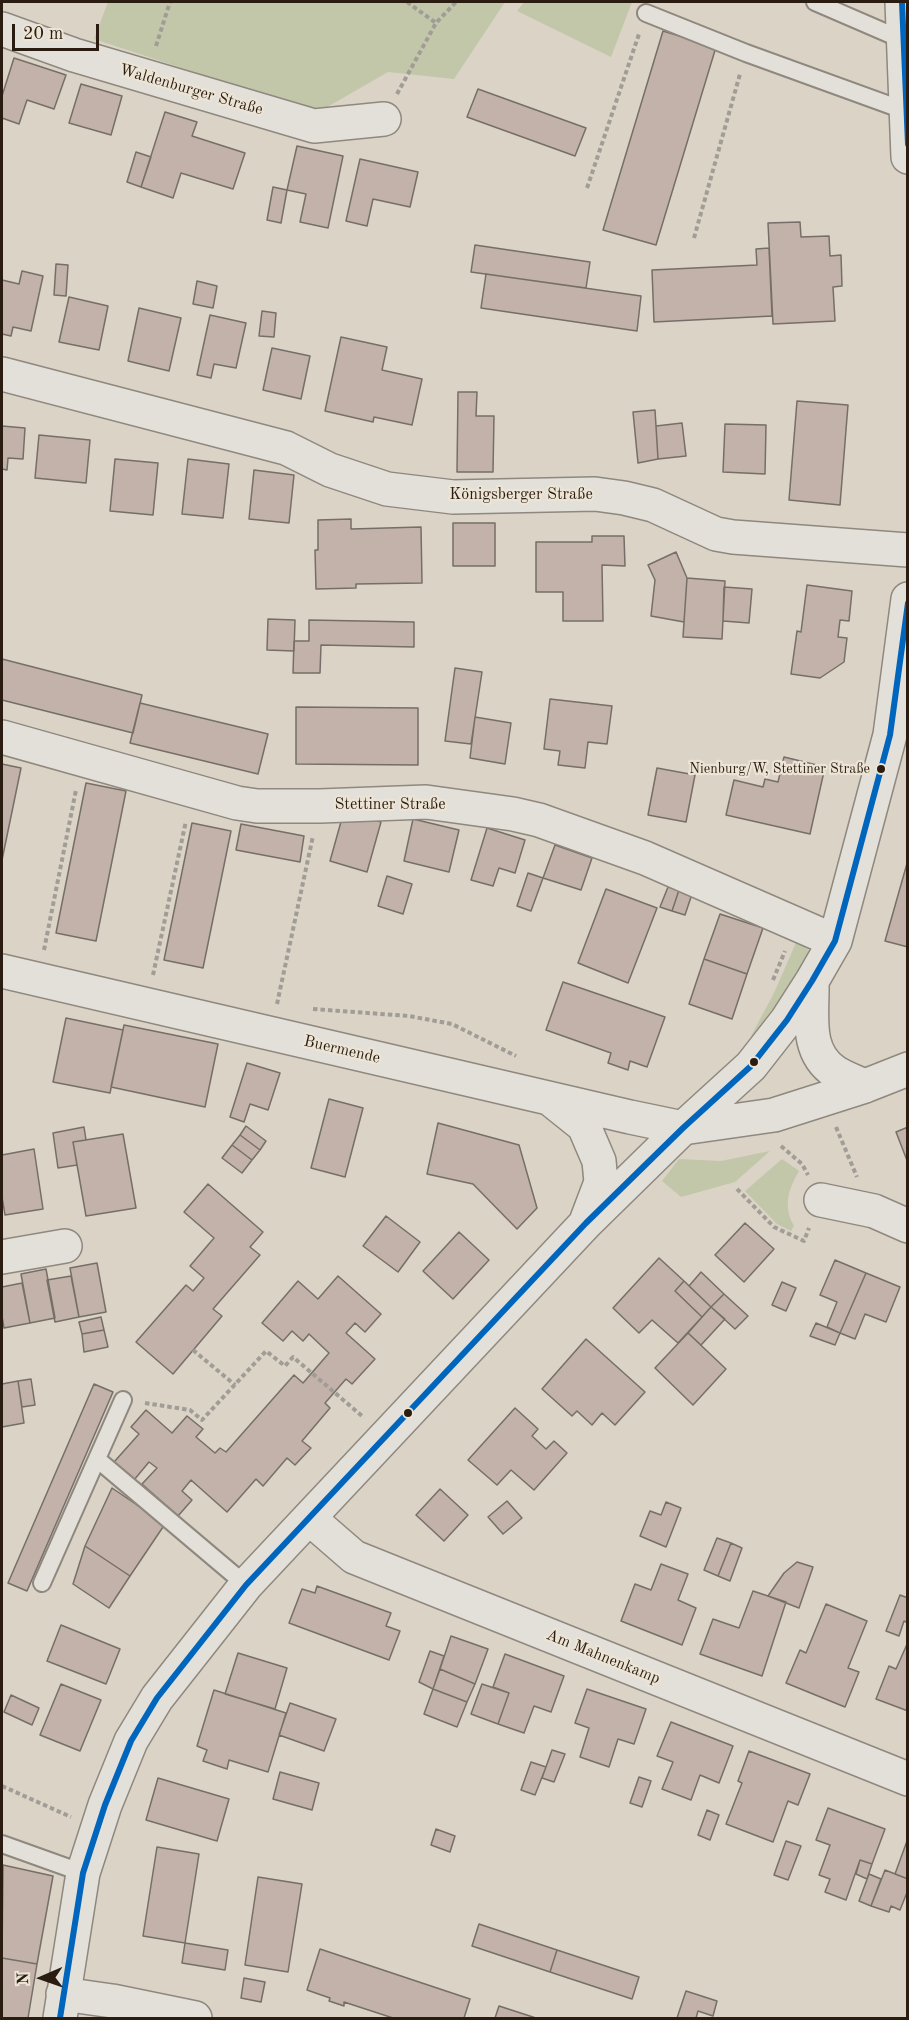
<!DOCTYPE html>
<html>
<head>
<meta charset="utf-8">
<style>
  body { margin:0 }
  #map { position:relative; width:909px; height:2020px; overflow:hidden; background:#dad3c6; font-family:"Old Standard TT",serif }
  canvas { display:block }
  .frame { position:absolute; inset:0; border:3px solid #2a1c11; pointer-events:none }
  .north { position:absolute; left:12px; top:1948px; width:60px; height:60px; -webkit-text-stroke:4px #ece4d5; paint-order:stroke; rotate:268deg; font-size:16px; font-weight:700; line-height:24px; text-align:center; color:#2a1c11 }
  .north::after { content:''; display:block; margin:auto; width:21px; height:27px; background:#2a1c11; clip-path:polygon(50% 0,100% 100%,50% 72%,0 100%) }
  .scale { position:absolute; left:12px; top:24px; width:87px; height:27px; box-sizing:border-box; border:3px solid #2a1c11; border-top:0; padding-left:8px; font-size:18px; line-height:21px; white-space:nowrap; color:#2a1c11; -webkit-text-stroke:4px #ece4d5; paint-order:stroke }
</style>
</head>
<body>
<div id="map">
<canvas width="909" height="2020"></canvas>
<div class="frame"></div>
<div class="north">N</div>
<div class="scale">20 m</div>
</div>
<script>
const ctx = document.querySelector('canvas').getContext('2d');
ctx.lineJoin = 'round';
function fill(path, color) { ctx.fillStyle = color; ctx.fill(path, 'evenodd'); }
function strokePath(path, color, width, dash) { ctx.strokeStyle = color; ctx.lineWidth = width; ctx.lineCap = dash ? 'butt' : 'round'; ctx.setLineDash(dash || []); ctx.stroke(path); }
function write(font, color, halo, rows, align = 'center') {
  ctx.font = font + ' "Old Standard TT",serif'; ctx.lineWidth = 4.5; ctx.setLineDash([]); ctx.textBaseline = 'middle'; ctx.strokeStyle = halo; ctx.fillStyle = color; for (const [text, x, y, turn = 0] of rows) {
    ctx.save(); ctx.translate(x, y); ctx.rotate((+turn || 0) * Math.PI / 180); ctx.textAlign = isNaN(turn) ? turn : align; if (halo) ctx.strokeText(text, 0, 0); ctx.fillText(text, 0, 0); ctx.restore();
  }
}
const green = new Path2D(`
  M108,2H505L454,79L388,72L322,110L297,106L94,39Z
  M524,2H632L611,57L517,11Z
  M798,938L811,953L757,1042L751,1036L774,993Z
  M770,1151L735,1182L681,1197L662,1181L679,1159L721,1161Z
  M782,1159L799,1171C788,1190 783,1206 794,1226L791,1231L777,1224L745,1191Z`);
const building = new Path2D(`
  M663,31L716,47L656,245L603,230Z
  M14,58L66,75L54,109L27,100L19,124L2,118V96Z
  M81,84L122,96L111,135L69,123Z
  M478,89L586,128L575,156L467,117Z
  M165,112L197,122L192,136L245,153L233,189L181,173L173,198L141,187Z
  M297,146L343,156L328,228L300,222L306,194L287,190Z
  M136,152L151,157L141,187L127,182Z
  M360,159L418,172L410,207L373,199L367,226L346,221Z
  M273,187L287,190L281,223L267,220Z
  M800,222L801,237L829,236L830,256L841,255L842,286L833,287L835,321L773,324L768,223Z
  M475,245L590,262L586,288L471,272Z
  M769,248L772,316L654,322L652,270L757,265L756,249Z
  M56,264L68,265L66,296L54,295Z
  M22,271L43,276L31,331L13,327L11,336L2,334V280L19,284Z
  M486,274L641,296L637,331L481,308Z
  M197,281L217,286L213,308L193,304Z
  M69,297L108,306L99,350L59,342Z
  M139,308L181,318L169,371L128,361Z
  M262,311L276,313L274,337L259,336Z
  M210,315L246,323L236,368L214,364L211,378L197,375Z
  M341,337L387,347L382,370L422,379L412,425L374,417L373,422L325,411Z
  M272,348L310,356L301,399L263,390Z
  M458,392H477L476,416H494L493,472H457Z
  M797,401L848,405L840,505L789,500Z
  M655,410L658,459L638,463L633,412Z
  M682,423L686,456L658,459L656,426Z
  M725,424L766,425L765,474L723,472Z
  M2,426L25,428L23,459L8,458L7,470L2,469Z
  M39,435L90,440L86,483L35,478Z
  M115,459L158,463L153,515L110,511Z
  M188,459L229,464L223,518L182,514Z
  M254,470L294,475L289,523L249,519Z
  M351,519V529L421,527L422,583L356,584V588L316,589L315,550H318V520Z
  M453,523H495V566H453Z
  M592,536H624L625,566L602,565L603,621H563V592H536V542H592Z
  M676,552L687,578L684,622L651,616L655,580L648,565Z
  M687,578L725,581L722,639L683,637Z
  M807,585L852,591L849,621L840,620L838,637L847,638L844,662L820,678L791,674L797,631L801,632Z
  M724,587L752,589L749,623L723,621Z
  M268,619L295,620L294,651L267,650Z
  M309,620L414,622V647L321,645L320,673H293L294,641H309Z
  M2,659L142,695L133,733L2,700Z
  M455,668L482,672L471,744L445,741Z
  M550,699L612,706L607,744L588,742L585,768L558,765L560,751L544,749Z
  M140,703L268,734L258,774L130,743Z
  M296,707L418,708V765L296,764Z
  M475,717L511,723L505,764L470,758Z
  M784,757L825,767L810,834L726,815L734,780L763,787L765,779L778,782Z
  M2,764L21,768L2,860Z
  M657,768L695,775L686,822L648,815Z
  M86,783L126,791L96,941L56,933Z
  M344,811L381,822L367,872L330,861Z
  M413,819L459,830L449,872L404,861Z
  M192,823L231,831L203,968L164,960Z
  M241,824L304,836L300,862L236,850Z
  M487,828L525,840L515,873L499,868L493,886L471,880Z
  M555,845L592,858L581,890L543,878Z
  M908,860V947L885,941Z
  M528,873L543,878L531,911L517,906Z
  M387,876L412,884L403,914L378,906Z
  M668,887L679,890L672,911L660,907Z
  M606,889L657,908L628,983L578,963Z
  M679,890L692,894L685,915L672,911Z
  M720,914L763,928L747,974L704,959Z
  M704,959L747,974L732,1019L689,1004Z
  M563,982L665,1017L647,1067L630,1061L628,1070L608,1063L611,1053L546,1030Z
  M66,1018L123,1030L110,1093L53,1082Z
  M124,1025L218,1044L205,1107L111,1087Z
  M247,1063L280,1073L268,1110L250,1104L244,1122L230,1117Z
  M329,1099L363,1108L345,1177L311,1168Z
  M438,1123L519,1145L537,1208L517,1229L473,1184L427,1174Z
  M246,1126L266,1141L260,1150L240,1135Z
  M84,1127L86,1140L73,1142L77,1165L58,1168L53,1133Z
  M908,1127V1163L896,1132Z
  M123,1134L136,1208L86,1216L73,1142Z
  M240,1135L260,1150L252,1160L232,1145Z
  M232,1145L252,1160L242,1173L222,1158Z
  M34,1149L43,1209L5,1215L2,1197V1155Z
  M208,1184L263,1232L250,1247L260,1255L213,1309L222,1316L173,1374L136,1342L186,1285L193,1291L204,1278L190,1266L214,1238L184,1212Z
  M386,1216L420,1242L398,1272L363,1246Z
  M745,1223L774,1249L744,1282L715,1255Z
  M459,1232L489,1260L453,1299L423,1271Z
  M659,1258L684,1281L675,1291L702,1317L678,1343L652,1320L639,1333L613,1308Z
  M835,1260L866,1273L840,1333L827,1327L837,1302L820,1295Z
  M97,1263L106,1312L79,1317L70,1268Z
  M46,1269L55,1318L30,1323L21,1274Z
  M701,1272L724,1294L711,1307L689,1286Z
  M866,1273L900,1287L886,1322L865,1314L855,1339L840,1333Z
  M71,1276L79,1317L55,1322L47,1280Z
  M338,1276L381,1314L365,1332L355,1323L346,1333L375,1359L352,1384L346,1379L325,1403L330,1408L302,1441L311,1448L295,1465L287,1458L263,1486L256,1479L227,1512L191,1480L182,1491L192,1500L178,1516L142,1484L157,1468L149,1462L134,1480L114,1462L139,1434L131,1427L146,1410L172,1433L187,1416L203,1429L196,1437L215,1453L220,1448L226,1452L294,1375L303,1383L329,1353L309,1334L303,1341L292,1331L283,1341L262,1323L298,1281L318,1299Z
  M684,1281L711,1307L702,1317L675,1291Z
  M782,1282L796,1288L786,1311L772,1305Z
  M22,1283L30,1323L4,1328L2,1316V1287Z
  M724,1294L748,1316L735,1329L711,1307Z
  M711,1307L725,1319L701,1345L688,1333Z
  M101,1317L104,1330L82,1334L79,1322Z
  M816,1323L840,1333L835,1345L810,1336Z
  M104,1330L108,1347L84,1352L82,1334Z
  M688,1333L726,1369L693,1405L655,1368Z
  M586,1339L645,1392L615,1425L602,1413L592,1425L577,1411L572,1416L542,1389Z
  M31,1379L35,1405L22,1407L18,1381Z
  M18,1381L24,1423L2,1427V1384Z
  M94,1384L113,1392L27,1591L8,1583Z
  M515,1408L538,1429L532,1436L546,1449L554,1441L567,1453L534,1490L511,1470L497,1485L468,1460Z
  M112,1488L165,1524L130,1576L85,1546Z
  M440,1489L468,1515L444,1541L416,1515Z
  M507,1501L522,1518L503,1534L488,1517Z
  M666,1502L681,1508L666,1547L640,1536L650,1511L661,1515Z
  M717,1538L731,1543L718,1576L704,1570Z
  M731,1543L742,1548L730,1581L718,1576Z
  M85,1546L130,1576L109,1608L73,1584Z
  M797,1562L813,1567L799,1608L768,1596L784,1573Z
  M661,1564L688,1574L678,1600L696,1608L682,1645L621,1621L635,1584L651,1590Z
  M317,1586L391,1613L386,1626L400,1631L389,1660L289,1623L302,1589L315,1593Z
  M753,1591L786,1602L762,1676L700,1654L713,1619L739,1628Z
  M900,1595L908,1598V1623L904,1621L899,1636L886,1631Z
  M826,1604L867,1621L848,1668L859,1672L845,1707L786,1683L800,1650L806,1653Z
  M61,1625L120,1649L106,1684L47,1661Z
  M451,1636L488,1649L475,1684L440,1669Z
  M908,1642V1711L876,1699L889,1666L896,1669Z
  M430,1651L444,1656L433,1689L419,1682Z
  M238,1653L287,1668L275,1709L225,1694Z
  M505,1654L564,1676L551,1712L534,1706L524,1733L498,1724L509,1693L493,1687Z
  M440,1669L475,1684L467,1702L433,1689Z
  M61,1684L101,1700L80,1751L40,1735Z
  M482,1684L509,1693L498,1724L471,1714Z
  M433,1689L467,1702L457,1727L424,1714Z
  M587,1689L646,1709L634,1744L618,1739L609,1767L580,1757L589,1728L575,1723Z
  M214,1690L286,1713L268,1772L229,1760L227,1769L203,1761L207,1750L197,1746Z
  M11,1695L39,1708L32,1725L4,1712Z
  M290,1703L336,1719L324,1751L279,1735Z
  M671,1722L733,1746L719,1783L700,1775L691,1800L662,1789L673,1762L657,1756Z
  M552,1750L565,1754L554,1782L542,1778Z
  M749,1751L810,1774L798,1805L788,1801L773,1842L726,1824L742,1783L738,1781Z
  M531,1762L546,1767L535,1795L521,1790Z
  M280,1772L319,1783L312,1810L273,1799Z
  M639,1777L651,1781L642,1807L630,1803Z
  M158,1778L229,1799L217,1841L146,1820Z
  M828,1808L885,1829L872,1864L860,1860L846,1900L825,1892L830,1879L819,1875L830,1845L816,1840Z
  M707,1810L719,1815L710,1840L698,1835Z
  M436,1829L455,1836L450,1852L431,1845Z
  M786,1841L801,1846L788,1880L774,1875Z
  M907,1841H908V1879L895,1874Z
  M157,1847L199,1854L185,1943L143,1936Z
  M860,1860L872,1864L867,1879L856,1874Z
  M3,1865L53,1876L37,1964L2,1958Z
  M885,1870L908,1879V1890L900,1910L891,1906L889,1912L871,1906Z
  M869,1874L881,1879L871,1906L859,1901Z
  M258,1877L302,1884L288,1972L245,1965Z
  M479,1924L557,1950L550,1972L472,1946Z
  M185,1943L228,1950L225,1970L182,1963Z
  M320,1949L470,1999L464,2018H393L344,2002V2006L329,2001L330,1998L307,1990Z
  M557,1950L639,1977L632,1999L550,1972Z
  M2,1958L37,1964L28,2018H2Z
  M244,1978L265,1982L261,2002L241,1998Z
  M686,1991L717,2001L713,2016L698,2011L696,2018H677Z
  M499,2006L536,2018H495Z`);
const path = new Path2D(`
  M407,2L436,23
  M156,46L170,2
  M397,94L436,23L456,2
  M587,188L639,34
  M694,238L740,74
  M44,950L76,790
  M153,975L186,821
  M773,980L785,951
  M277,1004L313,836
  M313,1009L409,1016L452,1024L516,1056
  M836,1127L857,1177
  M781,1146L802,1164L808,1175
  M737,1189L774,1227L804,1241L809,1228
  M193,1350L235,1385
  M145,1403L190,1410L202,1420L266,1351L285,1366L293,1357L362,1416
  M2,1786L71,1817`);
const service = new Path2D(`
  M815,2L903,40
  M646,13L746,53L906,111
  M97,1459L246,1585
  M42,1583L123,1400
  M2,1844L83,1873`);
const minor = new Path2D(`
  M902,2L908,157
  M2,29L74,55L314,126L384,119
  M2,374L286,448L330,470L387,489L453,497L595,494L624,498L653,505L716,534L733,537L908,550
  M2,737L237,803L257,806H320L426,802L513,814L539,820L645,858L835,941
  M2,971L630,1117L683,1128L774,1115L865,1086L908,1069
  M812,981C813,1014 804,1051 835,1072C844,1078 856,1082 865,1086
  M554,1102L584,1126L599,1161L601,1182L587,1219
  M821,1200L874,1211L908,1226
  M2,1257L65,1246
  M309,1518L354,1557L908,1779
  M63,1994L112,2001L195,2018
  M60,2018L83,1873L105,1805L131,1741L157,1698L246,1585L586,1223L683,1128L751,1066L787,1020L812,981L835,941L890,735L908,599`);
const bus1 = new Path2D(`
  M902,2L908,144
  M60,2018L83,1873L105,1805L131,1741L157,1698L246,1585L586,1223L683,1128L751,1066L787,1020L812,981L835,941L890,735L908,603`);
const markers = [
  [881,769,5,"#2a1c11"],
  [754,1062,5,"#2a1c11"],
  [408,1413,5,"#2a1c11"]
];
const busNames = [
  ["Nienburg/W, Stettiner Straße",870,769]
];
const streetNames = [
  ["Waldenburger Straße",191,90,16],
  ["Königsberger Straße",521,495],
  ["Stettiner Straße",390,805],
  ["Buermende",342,1050,13],
  ["Am Mahnenkamp",603,1657,22]
];
fill(green, '#c3c7aa');
fill(building, '#c3b2aa');
strokePath(building, '#756f67', 1.5);
strokePath(service, '#8e887f', 20);
strokePath(minor, '#8e887f', 36);
strokePath(path, '#a19d96', 4, [4.5, 3]);
strokePath(service, '#e3e0d9', 16);
strokePath(minor, '#e3e0d9', 33);
strokePath(bus1, '#0065bd', 6);
for (const [x, y, r, color] of markers) { const dot = new Path2D(); dot.arc(x, y, r, 0, 2 * Math.PI); ctx.fillStyle = color; ctx.fill(dot); strokePath(dot, '#ece4d5', 2); }
write('14px', '#2a1c11', '#ece4d5', busNames, 'right');
write('16px', '#2a1c11', '#ece4d5', streetNames);
</script>
</body>
</html>
